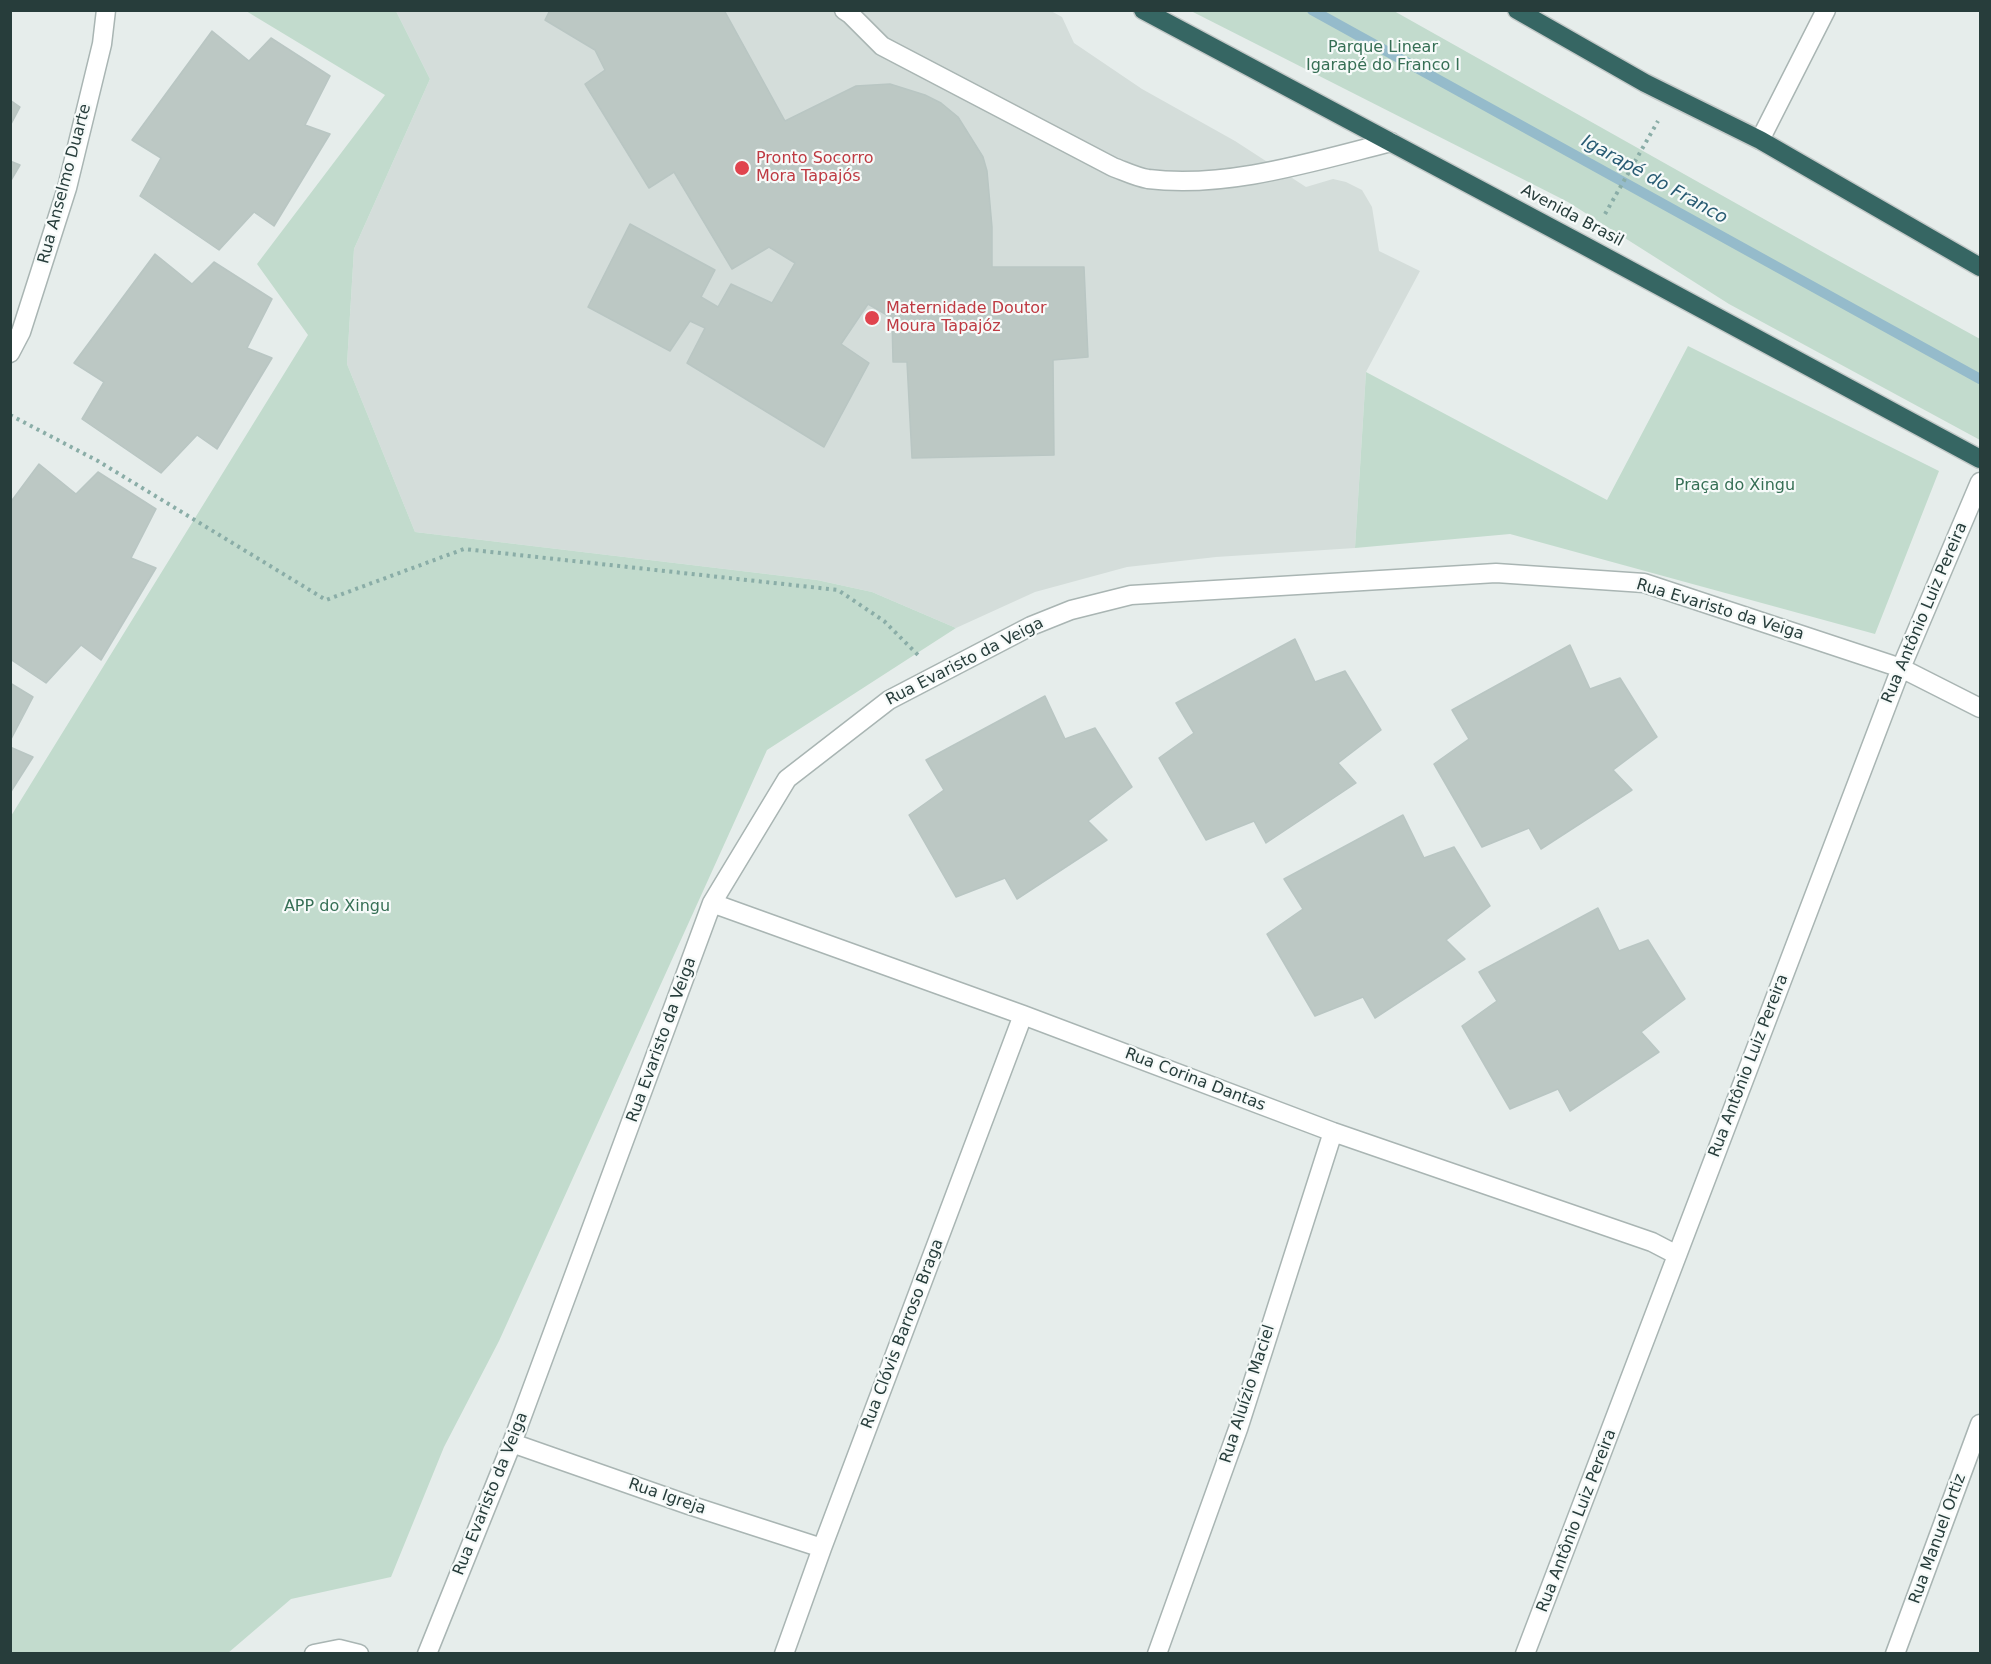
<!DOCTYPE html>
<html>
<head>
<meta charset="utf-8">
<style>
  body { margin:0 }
  #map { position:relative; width:1991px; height:1664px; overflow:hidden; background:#e6edeb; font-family:"DejaVu Sans",sans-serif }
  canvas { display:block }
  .frame { position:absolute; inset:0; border:12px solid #273d3b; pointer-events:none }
</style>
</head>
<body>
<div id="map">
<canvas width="1991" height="1664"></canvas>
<div class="frame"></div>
</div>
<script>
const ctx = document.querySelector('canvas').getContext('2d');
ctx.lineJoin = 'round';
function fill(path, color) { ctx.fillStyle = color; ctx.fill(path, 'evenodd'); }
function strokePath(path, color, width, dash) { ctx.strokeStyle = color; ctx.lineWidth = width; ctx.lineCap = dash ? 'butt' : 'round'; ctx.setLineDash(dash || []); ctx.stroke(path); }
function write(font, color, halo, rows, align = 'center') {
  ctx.font = font + ' "DejaVu Sans",sans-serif'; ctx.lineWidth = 4.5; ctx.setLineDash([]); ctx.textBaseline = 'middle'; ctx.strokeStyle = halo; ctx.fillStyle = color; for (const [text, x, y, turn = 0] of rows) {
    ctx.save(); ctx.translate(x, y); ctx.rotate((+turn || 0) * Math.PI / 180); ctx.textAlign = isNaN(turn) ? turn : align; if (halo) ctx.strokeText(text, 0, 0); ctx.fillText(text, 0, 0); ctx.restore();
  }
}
const built = new Path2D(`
  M396,11H1051L1062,17L1074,43L1142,89L1235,141L1306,187L1333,179L1346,182L1362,190L1372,207L1379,251L1420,271L1366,372L1355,548L1216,557L1127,567L1035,592L956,628L872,592L817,580L415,532L347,364L354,249L430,79Z`);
const green = new Path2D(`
  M246,11H396L430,79L354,249L347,364L415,532L817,580L872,592L956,628L767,750L499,1341L444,1447L391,1577L291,1599L228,1653H11V816L308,335L257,264L385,95Z
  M1191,11H1394L1828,255L1980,339V440L1729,304L1568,202Z
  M1688,346L1939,471L1875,634L1510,534L1355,548L1366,372L1607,500Z`);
const stream = new Path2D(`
  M1312,10L1980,379`);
const building = new Path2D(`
  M550,10H724L785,121L856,86L890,84L925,95L941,103L958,117L983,157L987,171L992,227V267H1084L1088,357L1053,360L1054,455L912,458L907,362H893L892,318L868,304L841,344L869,363L824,447L687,363L705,328L690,321L670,351L588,307L630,224L715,270L701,297L718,307L731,284L772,303L795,263L769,247L732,269L674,172L649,188L585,84L605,70L595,50L545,20Z
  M212,31L249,61L271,38L330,76L305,125L330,134L274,226L254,212L219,250L140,196L161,158L132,140Z
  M10,100L20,107L10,126Z
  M10,161L20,165L10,182Z
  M155,254L192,284L214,262L272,299L247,348L272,358L217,449L197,435L161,473L82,419L104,382L74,363Z
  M39,464L76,494L98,472L156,509L131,558L156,568L101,660L81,645L46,683L10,659V503Z
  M1295,639L1315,682L1345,671L1381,730L1338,763L1356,783L1266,843L1254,821L1206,840L1159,758L1194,733L1176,703Z
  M1570,645L1590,689L1620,678L1657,737L1613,770L1632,790L1541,849L1529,828L1482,847L1434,764L1469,739L1452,710Z
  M10,683L33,697L10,741Z
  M1045,696L1065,739L1095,728L1132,787L1088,821L1107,840L1017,899L1005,878L956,897L909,815L944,790L926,760Z
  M10,747L33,757L10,793Z
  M1403,815L1424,858L1454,847L1490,906L1446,940L1465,959L1375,1018L1363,997L1315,1016L1267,934L1303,909L1284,879Z
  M1598,908L1619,951L1648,940L1685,999L1641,1032L1659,1052L1570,1111L1558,1089L1510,1109L1462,1026L1497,1001L1479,972Z`);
const path = new Path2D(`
  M1605,214L1658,121
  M10,415L98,461L326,600L464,549L838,590L884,621L918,655`);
const lane = new Path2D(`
  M844,10L850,14L882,46L1113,167C1124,171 1136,177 1148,179C1227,189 1315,161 1391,142`);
const street = new Path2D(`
  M1760,140L1826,10
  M10,353L21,332L67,188L102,44L106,10
  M712,903L1023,1015L1333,1132L1652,1242L1677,1255
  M512,1443L689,1505L822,1548
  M314,1654L339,1649L359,1654
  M427,1654L512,1443L712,903L787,779L889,700L1031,626L1071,610L1131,595L1496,573L1644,583L1901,668L1980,708
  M784,1654L822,1548L1023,1015
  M1157,1654L1238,1429L1333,1132
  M1525,1654L1901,668L1980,482
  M1895,1654L1980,1424`);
const highway = new Path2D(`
  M1143,10L1587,247L1980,459
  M1517,10L1645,83L1760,140L1980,267`);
const markers = [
  [742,168,8,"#e0444e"],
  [872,318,8,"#e0444e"]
];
const parkNames = [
  ["Parque Linear",1383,48],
  ["Igarapé do Franco I",1383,66],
  ["Praça do Xingu",1735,486],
  ["APP do Xingu",337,907]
];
const healthNames = [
  ["Pronto Socorro",756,159],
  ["Mora Tapajós",756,177],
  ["Maternidade Doutor",886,309],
  ["Moura Tapajóz",886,327]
];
const streetNames = [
  ["Rua Anselmo Duarte",65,184,-75],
  ["Avenida Brasil",1572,216,28],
  ["Rua Evaristo da Veiga",1720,610,17],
  ["Rua Antônio Luiz Pereira",1925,613,-67],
  ["Rua Evaristo da Veiga",965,662,-27],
  ["Rua Evaristo da Veiga",662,1040,-70],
  ["Rua Antônio Luiz Pereira",1749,1066,-69],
  ["Rua Corina Dantas",1195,1080,21],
  ["Rua Clóvis Barroso Braga",903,1334,-69],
  ["Rua Aluízio Maciel",1248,1394,-72],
  ["Rua Evaristo da Veiga",491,1494,-68],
  ["Rua Igreja",667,1497,19],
  ["Rua Antônio Luiz Pereira",1577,1521,-69],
  ["Rua Manuel Ortiz",1938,1539,-70]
];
const waterNames = [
  ["Igarapé do Franco",1654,180,29]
];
fill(built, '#d4ddda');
fill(green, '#c2dbcd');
strokePath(stream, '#95bbcb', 10);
fill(building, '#bcc8c4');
strokePath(building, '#b9c6c3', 1.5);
strokePath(lane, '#a9b5b3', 21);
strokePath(street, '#a9b5b3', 21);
strokePath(highway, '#c3c9c8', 21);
strokePath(path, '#8aada7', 4, [3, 4.5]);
strokePath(lane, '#fff', 18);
strokePath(street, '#fff', 18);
strokePath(highway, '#366663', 18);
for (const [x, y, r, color] of markers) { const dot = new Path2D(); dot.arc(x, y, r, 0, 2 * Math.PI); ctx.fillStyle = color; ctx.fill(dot); strokePath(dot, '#f6faf9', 2); }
write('16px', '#366f55', '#f6faf9', parkNames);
write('16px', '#be3a42', '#f6faf9', healthNames, 'left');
write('16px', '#273d3b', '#f6faf9', streetNames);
write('italic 18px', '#285b73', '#f6faf9', waterNames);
</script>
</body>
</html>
